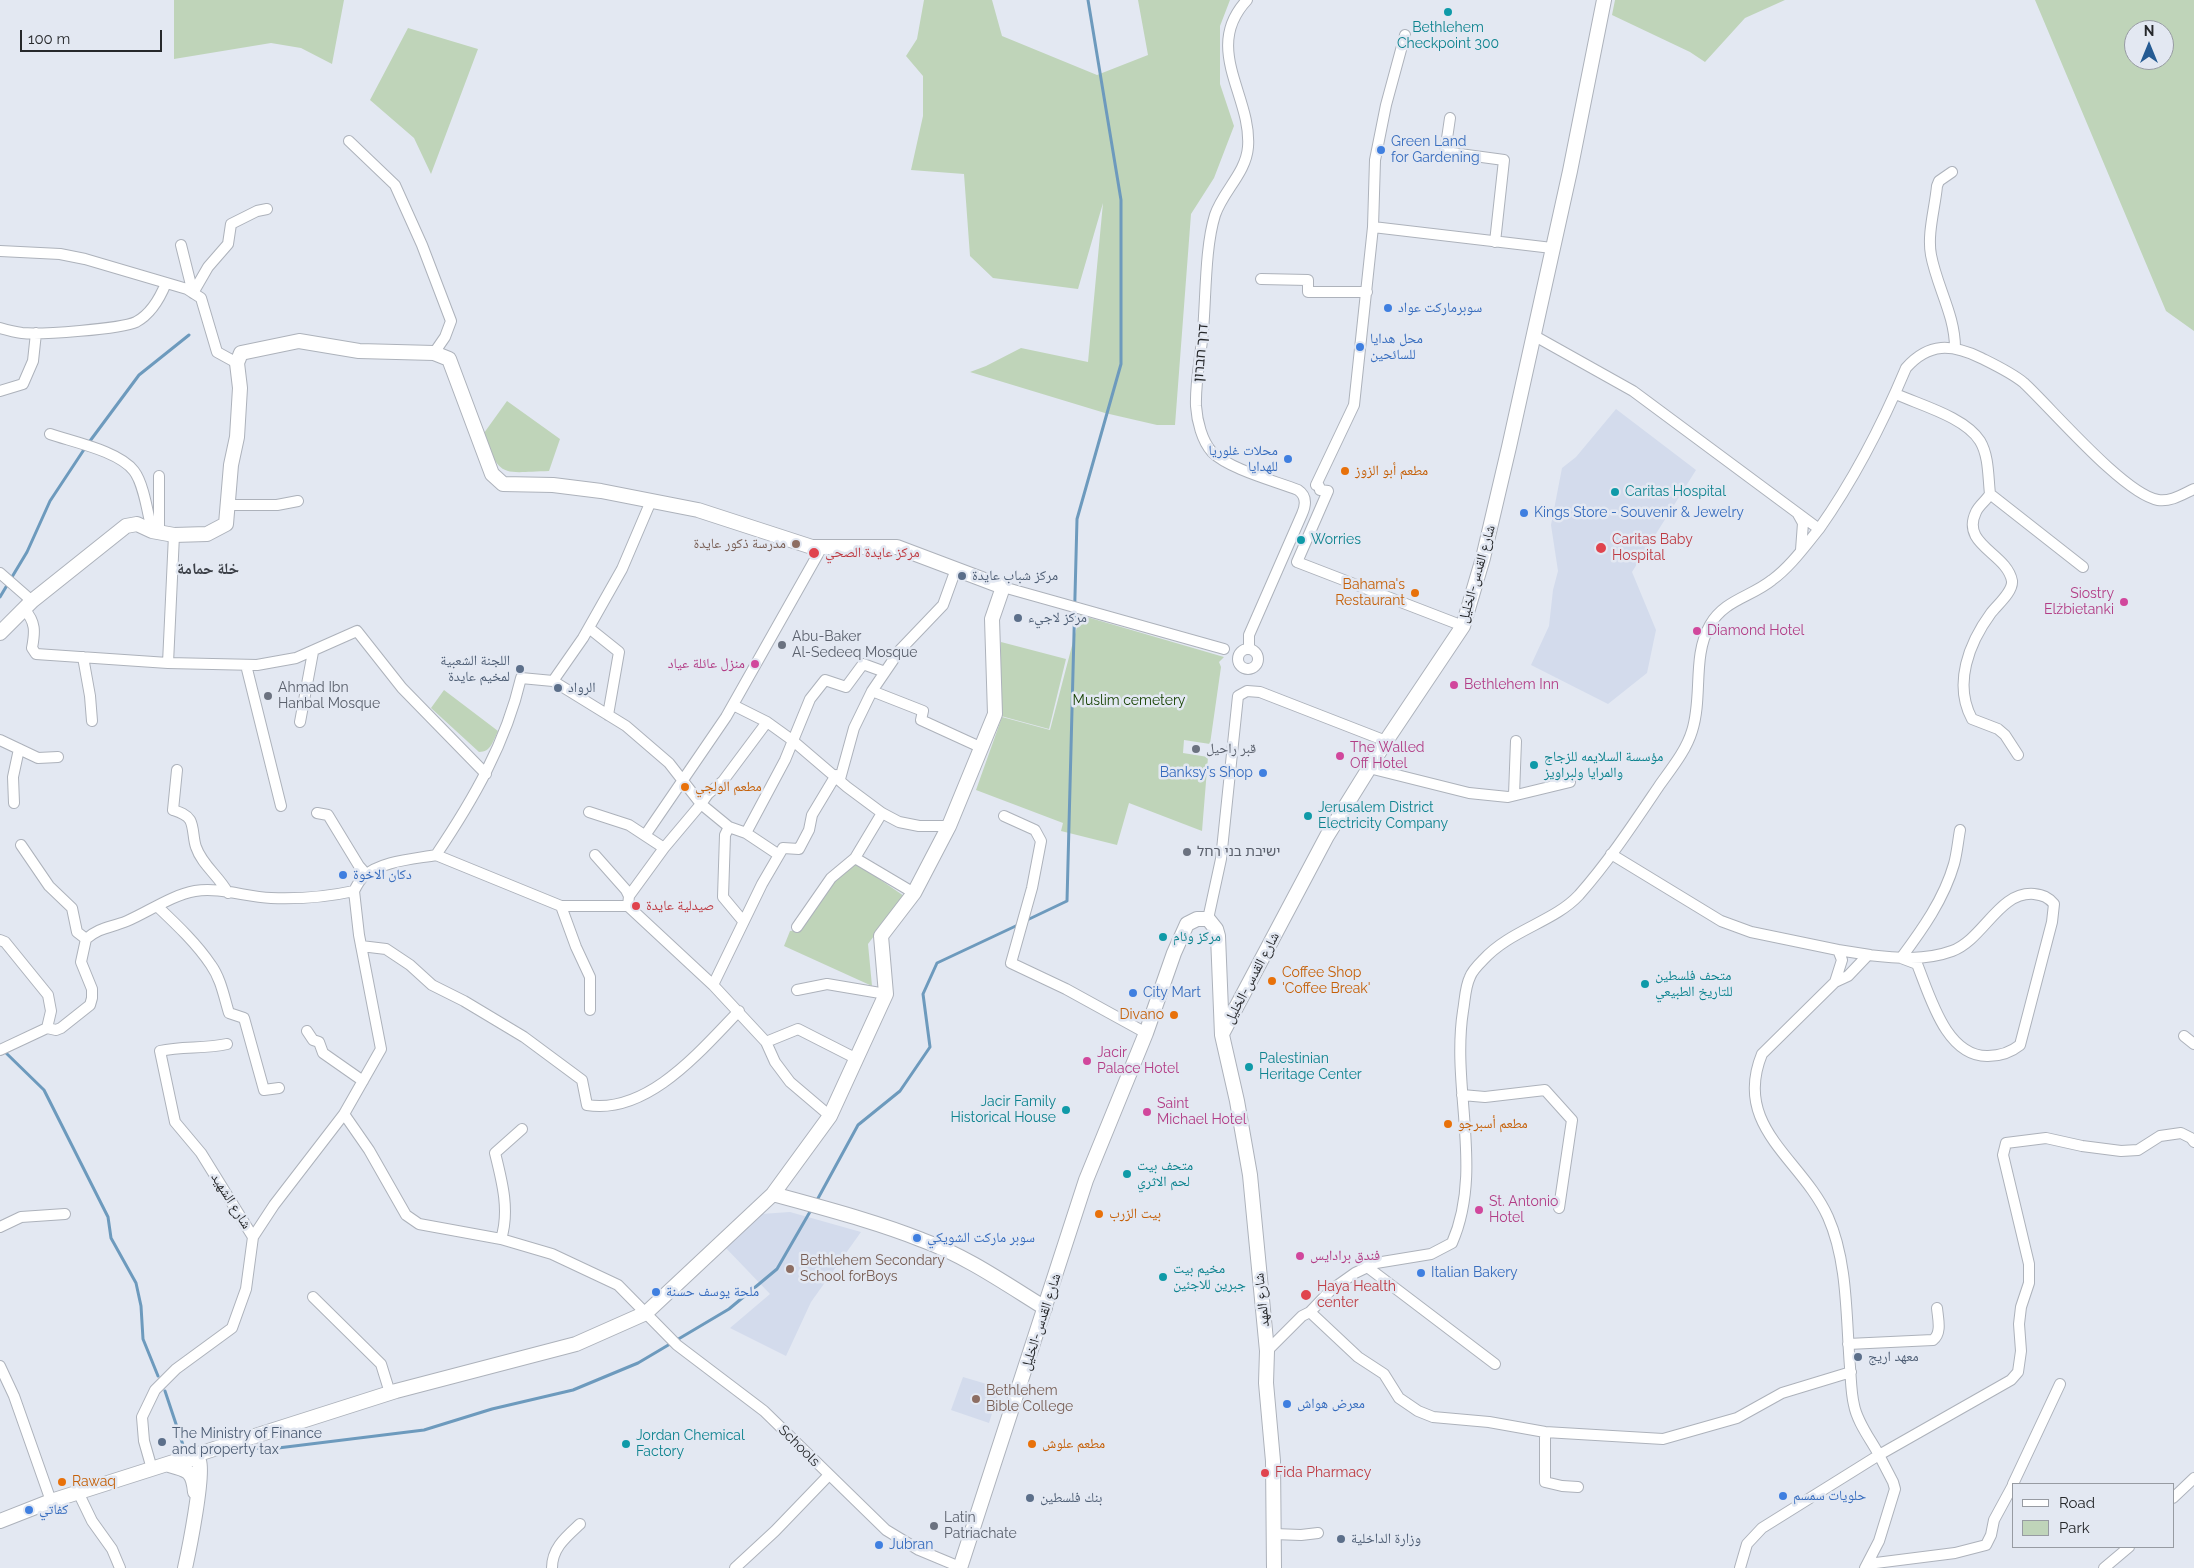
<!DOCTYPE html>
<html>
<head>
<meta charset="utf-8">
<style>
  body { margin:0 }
  #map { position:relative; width:2194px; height:1568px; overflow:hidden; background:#e3e8f2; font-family:Raleway,sans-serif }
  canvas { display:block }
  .legend { position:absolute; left:2012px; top:1483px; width:162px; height:65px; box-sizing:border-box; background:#e3e8f2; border:1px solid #979ba2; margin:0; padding:6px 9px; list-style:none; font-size:15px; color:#26282b }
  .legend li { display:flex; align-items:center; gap:10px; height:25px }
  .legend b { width:25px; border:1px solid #979ba2 }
  .north { position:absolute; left:2124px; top:20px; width:50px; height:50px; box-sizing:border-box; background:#e3e8f2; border:1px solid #979ba2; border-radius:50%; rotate:0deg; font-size:14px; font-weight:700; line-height:20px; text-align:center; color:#26282b }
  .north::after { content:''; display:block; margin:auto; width:18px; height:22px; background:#255b93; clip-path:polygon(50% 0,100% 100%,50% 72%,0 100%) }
  .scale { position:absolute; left:20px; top:30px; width:142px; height:22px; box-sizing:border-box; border:2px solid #26282b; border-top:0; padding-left:6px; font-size:15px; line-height:18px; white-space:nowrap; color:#26282b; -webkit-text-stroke:4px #e3e8f2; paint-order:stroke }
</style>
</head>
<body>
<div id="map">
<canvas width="2194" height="1568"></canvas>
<ul class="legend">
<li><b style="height:6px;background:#fff"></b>Road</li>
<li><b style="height:14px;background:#bfd4b9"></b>Park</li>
</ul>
<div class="north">N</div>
<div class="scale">100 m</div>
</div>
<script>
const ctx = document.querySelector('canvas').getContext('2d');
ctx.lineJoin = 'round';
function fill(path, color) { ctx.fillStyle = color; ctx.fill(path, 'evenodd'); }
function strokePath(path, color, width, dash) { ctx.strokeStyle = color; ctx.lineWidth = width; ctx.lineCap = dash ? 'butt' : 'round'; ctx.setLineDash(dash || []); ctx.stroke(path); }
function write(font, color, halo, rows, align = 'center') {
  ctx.font = font + ' Raleway,"Noto Naskh Arabic","Noto Sans Hebrew",sans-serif'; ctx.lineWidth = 5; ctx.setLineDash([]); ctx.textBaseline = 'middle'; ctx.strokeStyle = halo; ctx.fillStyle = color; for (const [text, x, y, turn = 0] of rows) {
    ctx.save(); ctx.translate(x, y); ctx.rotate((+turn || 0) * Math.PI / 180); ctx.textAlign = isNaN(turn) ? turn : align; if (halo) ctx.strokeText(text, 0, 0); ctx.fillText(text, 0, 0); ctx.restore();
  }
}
const built = new Path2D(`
  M1616,409L1696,470L1632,572L1656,630L1647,673L1608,704L1531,665L1549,626L1553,590L1558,571L1551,525L1562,468L1576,457Z
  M790,1212L861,1232L811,1302L786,1356L730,1328L770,1294L723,1245L761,1214Z
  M963,1377L1000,1388L989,1423L951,1410Z`);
const green = new Path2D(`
  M174,0H344L332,64L301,48L271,43L174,59Z
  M924,0H992L1002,36L1097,75L1148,55L1138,0H1230L1220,26V84L1234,126L1214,178L1191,214L1175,425H1157L1105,413L970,372L986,366L1021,348L1088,362L1103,203L1078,289L993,278L970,256L964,174L911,170L923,116V76L906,56L917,39Z
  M1615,0H1785L1745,18L1705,62L1690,52L1612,15Z
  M2035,0H2194V331L2166,311ZM2134,30H2164V60H2134Z
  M408,28L478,49L431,174L414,138L370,100Z
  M507,401L560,439L549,471C504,472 499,480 484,433Z
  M1080,615L1224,657L1219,662L1221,667L1210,744L1184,740L1183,753L1208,757L1202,831L1129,803L1117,845L1061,831L1063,823L976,790L1002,717L1050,730Z
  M1001,642L1066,659L1049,729L1001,716Z
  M444,690L498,731C493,741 491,752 479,752L431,708Z
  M856,863L904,896L868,944L872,986L784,946L790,931L798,930L834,878Z`);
const stream = new Path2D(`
  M0,597L27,552L50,501L87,445L139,375L189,335
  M1025,921L1067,901L1077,519L1121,364V200L1088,0
  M4,1051L44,1090L108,1217L111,1238L136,1283L141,1306L143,1339L158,1376
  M816,1202L858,1125L900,1091L930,1047L923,994L937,963L1020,924
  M165,1391L184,1448H199
  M238,1448H278L424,1430L492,1409L573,1390L638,1363L729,1309L777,1269L811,1210`);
const street = new Path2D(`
  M1247,0C1202,48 1252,96 1248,147C1246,173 1223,191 1215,215C1205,247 1206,296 1203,331C1201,355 1195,382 1196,406C1197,421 1202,441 1212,452C1229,469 1275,481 1298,490C1307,496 1306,505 1302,514L1249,635V649
  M1405,35L1386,105L1375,160L1373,227L1354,405L1316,485L1319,486L1320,490L1328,491L1297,562L1463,626
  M1450,118L1445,152L1504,160L1495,242
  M349,141L395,185L422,245L451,321L445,337L434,353
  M1952,172L1939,181L1937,186C1935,208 1927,234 1931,255C1937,287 1955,315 1955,348
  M1373,227L1552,248
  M181,245L193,293
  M0,251L60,254L85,259L187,289L201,298L217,352L237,363
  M1261,279L1308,280V292H1367
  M193,293L208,267L228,244L231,224L257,211L267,209
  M0,328C7,330 15,332 22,333C40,335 121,329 136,322C151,314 160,298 166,283
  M1533,335L1633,391L1819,529C1855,478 1882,425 1906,368C1929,342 1952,344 1981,358C1995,365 2012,373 2024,383C2052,409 2124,494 2158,500C2171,502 2183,494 2194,489
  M0,391L23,384L33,361L36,333
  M1896,394C1920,405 1965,417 1980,441C1989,456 1988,477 1990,494C1986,501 1979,505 1976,512C1960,545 2007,553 2012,581C2013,592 1997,605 1991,613C1969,643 1953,684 1972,719L1998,729L2005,735L2018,755
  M50,434C73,442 119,451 134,471C144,484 148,515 152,531
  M159,476V532
  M1990,494L2083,567
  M228,505H277L298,501
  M1798,514L1803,523L1801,550
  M174,535L168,663L257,665L296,658L357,631L402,688L486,774
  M0,573L32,601
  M1003,587L1224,649
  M24,609C36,622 35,632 32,648L36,654L168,663
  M589,628L619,652L608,715
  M1238 659a10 10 0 1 1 20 0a10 10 0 1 1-20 0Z
  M83,657L90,696L92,721
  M246,665L281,806
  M553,681L583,638L622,569L651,501
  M872,691L923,711L921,720L980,747
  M733,705L767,722L792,740L847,787L882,813L899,822L919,826H949
  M300,722L313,652
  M0,740L38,758L58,757
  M1369,768L1469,793L1508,797L1570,782
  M177,770L173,810C179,812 186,814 190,820C194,827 193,839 196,847C202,865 219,876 228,893
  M840,779L854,728L872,691L900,650L943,605L956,569
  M1514,795L1516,741
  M14,803L13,777L19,749
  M589,812L629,825L664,848L701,804L708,794L723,781L767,722
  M317,813L328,815L359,866L367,875
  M1004,816L1035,830L1041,841L1032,888L1011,963L1066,989L1146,1033
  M729,827L725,835L723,897L743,921
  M746,833L785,760L810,699L825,680L846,687L863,664L885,672
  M646,834L726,717L822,547
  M21,845L49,886L72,908L77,932L86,939
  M1611,854L1721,921L1751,932L1838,950L1842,960L1835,982
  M436,855C473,800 506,743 521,678L553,681L626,726L669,763L701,804L729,827L746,833L779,855
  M595,855L626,890L629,896
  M855,858L914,893
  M561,906L576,947L590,977V1010
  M628,906L629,896L664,848
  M158,907C177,925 197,944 211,965C221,979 224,997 229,1013L244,1018L264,1090L279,1088
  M1208,919L1221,859L1238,696L1247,691L1260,692L1386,741
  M797,927L831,878L855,858L882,813
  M0,940L5,942L48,995L51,1011L47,1028L0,1050
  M361,946L386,949L410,965L432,985L464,1001L524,1037L582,1080L587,1105C648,1115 701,1050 739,1011
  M1838,950L1870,955
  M1901,958C1922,930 1944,899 1954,864C1957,853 1958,841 1960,830
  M713,985L762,884L783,848L799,849L809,830L812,815L836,775
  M797,990L827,984L886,994
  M47,1028L56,1030L61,1028L90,1005L92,998V989L81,962L86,939C100,927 110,928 127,921C148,912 172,895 195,891C220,887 246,897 271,898C298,899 327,897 354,891
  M307,1031L313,1040L319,1042L323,1053L363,1081
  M2184,1036L2194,1044
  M766,1042L798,1029L857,1059
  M1462,1095L1485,1097L1545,1090L1572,1120L1559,1208
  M344,1114L369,1150L406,1215L419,1224L501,1239L552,1254L618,1285L677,1345L764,1411L886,1530L919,1550L960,1567
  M0,1227L21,1217L65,1214
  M253,1237L274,1205L344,1114L381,1049L359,935L354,891C356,887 359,881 363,877C380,861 414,859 436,855L561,906H628L713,985L766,1042L775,1062L790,1082L830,1116
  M501,1239C510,1211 502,1181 495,1153L522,1129
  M1366,1266L1495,1364
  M313,1297L381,1364L390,1393
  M1310,1312L1358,1357L1384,1374L1399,1398L1418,1411L1433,1417L1489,1422L1545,1432L1663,1439L1737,1418L1782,1393L1851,1372
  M1848,1344L1933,1340C1942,1333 1938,1319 1937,1308
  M1267,1351L1302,1316L1310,1312L1331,1290L1355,1273L1376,1263L1431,1254L1452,1243C1484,1170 1451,1088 1463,1011C1465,1000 1465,987 1470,977C1472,971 1478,965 1483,960C1510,930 1554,922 1579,895C1609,861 1634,823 1659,786C1671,769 1686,751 1692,731C1703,697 1692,656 1710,625C1724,600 1751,597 1772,580C1790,567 1805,546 1819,529
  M0,1366L14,1396L51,1501
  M1545,1432V1482L1562,1486L1578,1487
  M152,1469L144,1441L142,1417L155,1390L176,1369L232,1328L246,1289L253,1237L201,1153L175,1122L160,1051C182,1046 205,1049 227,1044
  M2013,1484L2060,1384
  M78,1492L92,1521L112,1549L120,1568
  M2173,1498L2194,1478
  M1274,1534L1301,1535L1318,1533
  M1868,1564L1955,1553L1986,1545L1991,1535L1994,1520L2013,1485
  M552,1568C552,1548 566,1537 580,1524
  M735,1568L775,1531L828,1476
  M1740,1568L1747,1544L1762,1528L1879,1455C1871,1440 1857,1422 1854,1405C1851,1393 1851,1379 1850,1367C1846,1318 1848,1262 1828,1217C1802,1159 1732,1127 1762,1054L1835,982L1848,976L1868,955C1896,958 1925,961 1952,951C1984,939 1999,891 2034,894C2043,895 2048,897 2054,904L2052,922L2020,1045C2010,1053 2001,1056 1988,1056C1946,1057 1930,996 1917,964L1901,958
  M1865,1568L1879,1541L1895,1489L1893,1482L1879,1455L2011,1380L2018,1372L2021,1351L2019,1324L2021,1307L2029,1283V1264L2003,1155L2006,1143L2046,1138L2082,1146L2121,1151L2138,1150L2160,1136L2181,1133L2191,1138L2194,1142
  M2104,1568L2129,1547`);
const secondary = new Path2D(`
  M0,633L32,601L126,526L137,524L152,531L174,535L207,534L226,524L231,465L237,437L240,388L237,363L241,353L299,341L359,351L434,353L449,359L492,474L503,484L553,485L601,491L698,510L812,547H897L1003,587L992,619L995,714L949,826L914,893L881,936L886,994L830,1116L773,1194L646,1313L576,1344L396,1391L51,1501L0,1521
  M1222,1034L1327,836L1386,741L1463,626L1483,558L1509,447L1570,171L1604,0
  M773,1194C823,1208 874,1221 922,1240C966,1256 1006,1284 1045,1308
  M169,1465C188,1470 193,1471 195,1492
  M185,1568C189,1550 204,1475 199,1461L190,1458
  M960,1568L1086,1180L1146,1033L1174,953L1187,924L1197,919H1208L1216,929L1218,936L1222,1035L1237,1101L1250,1175L1267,1351L1266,1383L1273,1461L1274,1568`);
const markers = [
  [1448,12,5,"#0f9aa8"],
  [1381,150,5,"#3f7fe0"],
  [1388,308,5,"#3f7fe0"],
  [1360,347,5,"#3f7fe0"],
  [1288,459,5,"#3f7fe0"],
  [1345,471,5,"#e8710a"],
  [1615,492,5,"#0f9aa8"],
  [1524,513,5,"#3f7fe0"],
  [1301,540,5,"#0f9aa8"],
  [796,544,5,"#8d6e63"],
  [1601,548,6,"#e0444e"],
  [814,553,6,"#e0444e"],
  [962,576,5,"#5c6f8a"],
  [1415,593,5,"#e8710a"],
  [2124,602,5,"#d1479c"],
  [1018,618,5,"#5c6f8a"],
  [1697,631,5,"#d1479c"],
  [782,645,5,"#6b7280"],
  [755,664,5,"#d1479c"],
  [520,669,5,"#5c6f8a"],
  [1454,685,5,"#d1479c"],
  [558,688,5,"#5c6f8a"],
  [268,696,5,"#6b7280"],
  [1196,749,5,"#6b7280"],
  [1340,756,5,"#d1479c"],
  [1534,765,5,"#0f9aa8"],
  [1263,773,5,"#3f7fe0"],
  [685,787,5,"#e8710a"],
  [1308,816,5,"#0f9aa8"],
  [1187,852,5,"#6b7280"],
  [343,875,5,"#3f7fe0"],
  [636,906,5,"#e0444e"],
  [1163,937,5,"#0f9aa8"],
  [1272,981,5,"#e8710a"],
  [1645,984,5,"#0f9aa8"],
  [1133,993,5,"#3f7fe0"],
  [1174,1015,5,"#e8710a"],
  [1087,1061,5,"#d1479c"],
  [1249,1067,5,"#0f9aa8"],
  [1066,1110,5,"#0f9aa8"],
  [1147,1112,5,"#d1479c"],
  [1448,1124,5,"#e8710a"],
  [1127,1174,5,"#0f9aa8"],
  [1479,1210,5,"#d1479c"],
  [1099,1214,5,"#e8710a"],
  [917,1238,5,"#3f7fe0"],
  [1300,1256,5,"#d1479c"],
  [790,1269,5,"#8d6e63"],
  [1421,1273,5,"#3f7fe0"],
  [1163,1277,5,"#0f9aa8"],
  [656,1292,5,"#3f7fe0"],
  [1306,1295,6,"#e0444e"],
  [1858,1357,5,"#5c6f8a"],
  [976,1399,5,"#8d6e63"],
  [1287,1404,5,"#3f7fe0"],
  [162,1442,5,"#5c6f8a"],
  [626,1444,5,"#0f9aa8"],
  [1032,1444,5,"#e8710a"],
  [1265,1473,5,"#e0444e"],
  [62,1482,5,"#e8710a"],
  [1783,1496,5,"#3f7fe0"],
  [1030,1498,5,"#5c6f8a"],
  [29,1510,5,"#3f7fe0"],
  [934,1526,5,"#6b7280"],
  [1341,1539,5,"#5c6f8a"],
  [879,1545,5,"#3f7fe0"]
];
const cultureNames = [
  ["Bethlehem",1448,28,"center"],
  ["Checkpoint 300",1448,44,"center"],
  ["Caritas Hospital",1625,492],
  ["Worries",1311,540],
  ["مؤسسة السلايمه للزجاج",1544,757],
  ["والمرايا ولبراويز",1544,773],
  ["Jerusalem District",1318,808],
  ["Electricity Company",1318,824],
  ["مركز وئام",1173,937],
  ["متحف فلسطين",1655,976],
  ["للتاريخ الطبيعي",1655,992],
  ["Palestinian",1259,1059],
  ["Heritage Center",1259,1075],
  ["Jacir Family",1056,1102,"right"],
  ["Historical House",1056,1118,"right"],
  ["متحف بيت",1137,1166],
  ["لحم الاثري",1137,1182],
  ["مخيم بيت",1173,1269],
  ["جبرين للاجئين",1173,1285],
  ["Jordan Chemical",636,1436],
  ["Factory",636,1452]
];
const shopNames = [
  ["Green Land",1391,142],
  ["for Gardening",1391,158],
  ["سوبرماركت عواد",1398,308],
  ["محل هدايا",1370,339],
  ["للسائحين",1370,355],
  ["محلات غلوريا",1278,451,"right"],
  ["للهدايا",1278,467,"right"],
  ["Kings Store - Souvenir & Jewelry",1534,513],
  ["Banksy's Shop",1253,773,"right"],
  ["دكان الاخوة",353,875],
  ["City Mart",1143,993],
  ["سوبر ماركت الشويكي",927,1238],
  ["Italian Bakery",1431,1273],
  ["ملحة يوسف حسنة",666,1292],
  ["معرض هواش",1297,1404],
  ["حلويات سمسم",1793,1496],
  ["كفاتي",39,1510],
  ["Jubran",889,1545]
];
const streetNames = [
  ["דרך חברון",1201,353,-85],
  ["شارع القدس-الخليل",1477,574,-74],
  ["شارع القدس-الخليل",1252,978,-62],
  ["شارع الشهيد",231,1201,58],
  ["شارع المهد",1262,1300,-96],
  ["شارع القدس-الخليل",1041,1322,-72],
  ["Schools",799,1446,45]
];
const foodNames = [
  ["مطعم أبو الزوز",1355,471],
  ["Bahama's",1405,585,"right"],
  ["Restaurant",1405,601,"right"],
  ["مطعم الولجي",695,787],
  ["Coffee Shop",1282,973],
  ["'Coffee Break'",1282,989],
  ["Divano",1164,1015,"right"],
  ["مطعم أسبرجو",1458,1124],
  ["بيت الزرب",1109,1214],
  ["مطعم علوش",1042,1444],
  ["Rawaq",72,1482]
];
const healthNames = [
  ["Caritas Baby",1612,540],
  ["Hospital",1612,556],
  ["مركز عايدة الصحي",825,553],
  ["صيدلية عايدة",646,906],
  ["Haya Health",1317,1287],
  ["center",1317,1303],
  ["Fida Pharmacy",1275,1473]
];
const educationNames = [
  ["مدرسة ذكور عايدة",786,544,"right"],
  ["Bethlehem Secondary",800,1261],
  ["School forBoys",800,1277],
  ["Bethlehem",986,1391],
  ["Bible College",986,1407]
];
const serviceNames = [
  ["مركز شباب عايدة",972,576],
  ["مركز لاجيء",1028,618],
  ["اللجنة الشعبية",510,661,"right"],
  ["لمخيم عايدة",510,677,"right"],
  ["الرواد",568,688],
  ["معهد اريج",1868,1357],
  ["The Ministry of Finance",172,1434],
  ["and property tax",172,1450],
  ["بنك فلسطين",1040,1498],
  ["وزارة الداخلية",1351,1539]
];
const hotelNames = [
  ["Siostry",2114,594,"right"],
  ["Elżbietanki",2114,610,"right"],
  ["Diamond Hotel",1707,631],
  ["منزل عائلة عياد",745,664,"right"],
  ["Bethlehem Inn",1464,685],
  ["The Walled",1350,748],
  ["Off Hotel",1350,764],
  ["Jacir",1097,1053],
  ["Palace Hotel",1097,1069],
  ["Saint",1157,1104],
  ["Michael Hotel",1157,1120],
  ["St. Antonio",1489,1202],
  ["Hotel",1489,1218],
  ["فندق برادايس",1310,1256]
];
const worshipNames = [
  ["Abu-Baker",792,637],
  ["Al-Sedeeq Mosque",792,653],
  ["Ahmad Ibn",278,688],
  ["Hanbal Mosque",278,704],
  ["قبر راحيل",1206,749],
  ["ישיבת בני רחל",1197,852],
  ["Latin",944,1518],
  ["Patriachate",944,1534]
];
const parkNames = [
  ["Muslim cemetery",1129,701]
];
const quarterNames = [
  ["خلة حمامة",208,569]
];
fill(built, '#d3dbec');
fill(green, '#bfd4b9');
strokePath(stream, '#6d9abd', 3);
strokePath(street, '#adb2bb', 12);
strokePath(secondary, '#adb2bb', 16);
strokePath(street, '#fff', 10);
strokePath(secondary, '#fff', 14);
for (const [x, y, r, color] of markers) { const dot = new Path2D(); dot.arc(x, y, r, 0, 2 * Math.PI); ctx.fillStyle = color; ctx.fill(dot); strokePath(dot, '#e3e8f2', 2); }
write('14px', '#0d838f', '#e3e8f2', cultureNames, 'left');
write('14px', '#366cbe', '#e3e8f2', shopNames, 'left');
write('14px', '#26282b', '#e3e8f2', streetNames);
write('14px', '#c56008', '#e3e8f2', foodNames, 'left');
write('14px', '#be3a42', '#e3e8f2', healthNames, 'left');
write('14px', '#785e54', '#e3e8f2', educationNames, 'left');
write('14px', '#4e5e75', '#e3e8f2', serviceNames, 'left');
write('14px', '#b23c85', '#e3e8f2', hotelNames, 'left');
write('14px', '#5b616d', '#e3e8f2', worshipNames, 'left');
write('14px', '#194405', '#e3e8f2', parkNames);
write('bold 16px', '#3c4048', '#e3e8f2', quarterNames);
</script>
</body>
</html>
